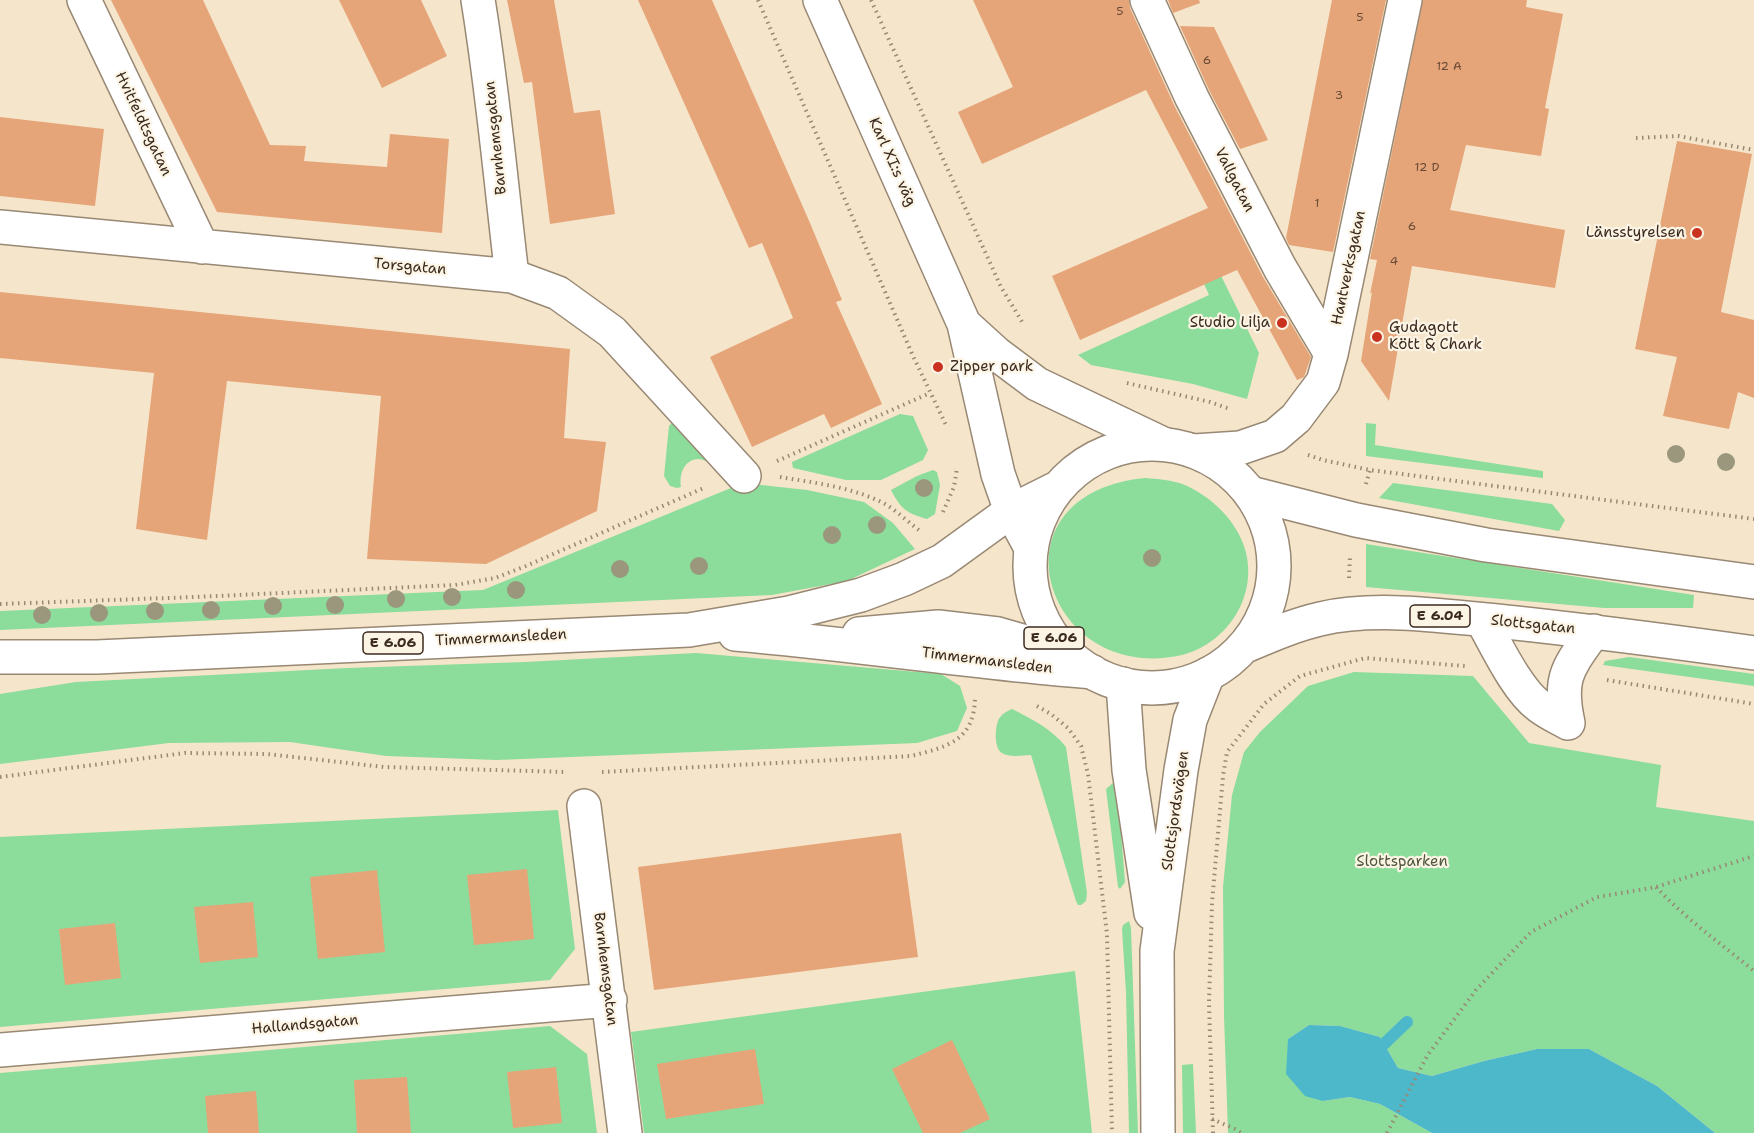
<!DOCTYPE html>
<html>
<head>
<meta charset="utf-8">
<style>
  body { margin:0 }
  canvas { display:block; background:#f5e5ca }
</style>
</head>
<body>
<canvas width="1754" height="1133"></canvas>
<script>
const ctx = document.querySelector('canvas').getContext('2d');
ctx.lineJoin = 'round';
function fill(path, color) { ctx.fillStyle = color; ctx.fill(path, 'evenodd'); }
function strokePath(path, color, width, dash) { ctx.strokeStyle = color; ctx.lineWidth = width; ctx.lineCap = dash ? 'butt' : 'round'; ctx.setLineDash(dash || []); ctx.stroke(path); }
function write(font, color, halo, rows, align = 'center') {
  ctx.font = font + ' "Shantell Sans",sans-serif'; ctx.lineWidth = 4.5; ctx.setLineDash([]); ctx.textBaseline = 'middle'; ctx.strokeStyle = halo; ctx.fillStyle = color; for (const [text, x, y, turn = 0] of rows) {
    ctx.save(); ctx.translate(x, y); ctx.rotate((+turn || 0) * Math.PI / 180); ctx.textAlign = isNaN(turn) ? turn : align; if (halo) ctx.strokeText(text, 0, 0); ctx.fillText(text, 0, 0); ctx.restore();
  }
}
const green = new Path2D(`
  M1203,239L1259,353L1247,399L1193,384L1091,365L1078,355L1209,295L1201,277Z
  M900,414L913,416L928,450L923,460L881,480H846L793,468L792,462Z
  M673,422L718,470H715C700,448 677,462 681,487L677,488L670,486L664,476L669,426Z
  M1366,423L1376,424L1375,445L1543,471V478L1366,456Z
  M933,470L937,472L940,485L935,514L927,519C906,513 901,509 891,490L917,476Z
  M1145,478C1158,479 1172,480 1185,485C1210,496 1235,519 1244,546C1260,593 1229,643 1182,655C1045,686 984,494 1145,478Z
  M743,483L807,490L864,502L893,523L915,549L847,581L772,595L0,630V611L483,590Z
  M1393,483L1552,504L1565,520L1559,531L1379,498Z
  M1366,544L1694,595L1693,608H1604L1366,587Z
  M696,653L941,674L960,686L967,708L957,731L917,743L497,760L386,756L290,742L169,743L0,764V694L76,682L347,668L525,662Z
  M1629,657L1754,674V686L1603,665L1605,661Z
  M1354,672L1473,676L1529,743L1661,765L1656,807L1754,821V1133H1715L1657,1086L1589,1049H1537L1484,1061L1432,1076L1398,1068L1380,1037L1340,1026L1309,1025L1288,1039L1323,1101L1350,1097L1380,1104L1432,1133H1228L1224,1016L1223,887L1232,795L1244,752L1260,732L1308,686Z
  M1012,709C1032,719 1052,729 1066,747L1087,893L1086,901L1081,905H1078L1076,901L1031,755C1023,755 1010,758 1002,753C994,748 995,729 998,721C1000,715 1007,711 1012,709Z
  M1113,783L1117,784L1125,882L1120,889L1118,887L1106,789Z
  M558,810L575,949L550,980L0,1027V837Z
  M1129,921L1131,928L1138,1133H1129L1126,992L1122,929L1123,925Z
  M1075,971L1092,1133H644L631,1032Z
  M550,1026L587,1054L597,1133H0V1073Z
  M1193,1064L1196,1133H1183L1182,1065Z`);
const water = new Path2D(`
  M1309,1025L1340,1026L1380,1037L1398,1068L1432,1076L1484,1061L1537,1049H1589L1657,1086L1715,1133H1432L1380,1104L1350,1097L1323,1101L1305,1096L1286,1074L1288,1039Z`);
const stream = new Path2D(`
  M1384,1044L1407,1022`);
const building = new Path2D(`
  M111,0H203L270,145L306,146L304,161L387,167L390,134L449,139L442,233L217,212Z
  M339,0H421L447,56L382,88Z
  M507,0H554L574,113L600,110L615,214L550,224L532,82L524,83Z
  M638,0H712L810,223L842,300L836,302L882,404L831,428L824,414L752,447L710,357L793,318L762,243L749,248Z
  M973,0H1129L1130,8L1175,107L1263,277L1311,357L1304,377L1297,380L1237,270L1080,340L1052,276L1208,208L1146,90L982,164L958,112L1013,87Z
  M1168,0H1199L1200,3L1173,13Z
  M1332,0H1386L1333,252L1289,245L1286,238Z
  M1423,0H1527L1526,7L1563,14L1545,108L1549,109L1541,156L1466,145L1450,210L1565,230L1555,288L1412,266L1389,401L1361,361L1372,292L1370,294L1377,260L1370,259Z
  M1180,26L1214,27L1268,140L1240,149L1209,90Z
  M0,117L104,129L95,206L0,196Z
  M1677,141L1752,154L1721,312L1754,320V398L1738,392L1729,429L1663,416L1677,357L1635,349Z
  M0,292L570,349L564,438L606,442L597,511L486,564L367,559L381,396L227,381L207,540L136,529L154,373L0,358Z
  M901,833L918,957L654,990L638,867Z
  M527,869L534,939L474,945L467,875Z
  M377,870L385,952L318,959L310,877Z
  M253,902L258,957L200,963L194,907Z
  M115,923L121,978L65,985L59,929Z
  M952,1040L990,1119L960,1133H923L892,1069Z
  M755,1049L764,1104L666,1119L657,1064Z
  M556,1067L562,1123L513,1128L507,1072Z
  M407,1077L411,1133H357L354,1080Z
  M256,1091L259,1133H208L205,1096Z`);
const path = new Path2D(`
  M758,0L913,356L947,427
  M871,0L1001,287L1024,325
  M1636,138L1678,136L1754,150
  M1127,383L1210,402L1230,409
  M1308,455L1323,460L1370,470L1754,519
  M777,461L930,393
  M780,477C815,483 853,487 885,504C897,511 908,522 919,530
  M1366,484L1370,470
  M943,512L954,487L957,468
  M1349,578L1350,556
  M0,604L195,597L455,585L495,578L526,566L706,487
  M1607,680L1754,704
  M1037,706L1051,714L1068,728L1081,746L1088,774L1107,934L1112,1133
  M602,772L911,756C947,747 974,741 975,698
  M0,777L185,753L267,754L384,767L567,772
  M1656,887C1686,919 1720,943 1754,971
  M1212,1119L1235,1129L1241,1133
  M1213,1133L1209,1003L1212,903L1223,776L1227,752L1264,704L1300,676L1365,658L1465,666
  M1387,1133L1427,1056L1476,990L1531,932L1597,897L1656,887L1754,856`);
const minor = new Path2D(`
  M84,0L202,247
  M478,0C493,91 501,184 512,276
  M820,0L964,324L998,474L1011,511L1031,548
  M1147,0L1192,98L1280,268L1331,354
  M0,227L512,276L558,293L612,332L744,476
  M964,324L997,354L1037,384L1163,444
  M1194,451L1240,448L1275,436L1296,418L1323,382L1331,354L1405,0
  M1482,620C1496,645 1517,690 1539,706C1548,713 1559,718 1568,723
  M1568,723C1558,677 1568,668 1594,631
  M584,806L625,1133
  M0,1050L610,1000`);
const major = new Path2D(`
  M1123,684L1129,770L1151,913
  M1158,1133L1157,951L1181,770L1190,720L1208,674`);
const highway = new Path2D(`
  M1030 566a122 122 0 1 1 244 0a122 122 0 1 1-244 0Z
  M1250,493L1356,520L1486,545L1754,582
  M735,634C855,644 974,663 1093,672
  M859,634L938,627L998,634L1068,654
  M1243,647C1269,636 1294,625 1320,619C1375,606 1441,616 1497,621C1583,630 1668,641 1754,653
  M0,657H97L689,630L789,613L861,595L904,579L942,561L1011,511L1057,488`);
const trees = [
  [1676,454],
  [1726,462],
  [924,488],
  [877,525],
  [832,535],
  [1152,558],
  [699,566],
  [620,569],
  [516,590],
  [452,597],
  [396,599],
  [335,605],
  [273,606],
  [211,610],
  [155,611],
  [99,613],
  [42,615]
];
const markers = [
  [1697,233,6,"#c8321e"],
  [1282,323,6,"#c8321e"],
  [1377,337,6,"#c8321e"],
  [938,367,6,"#c8321e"]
];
const numberNames = [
  ["5",1120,12],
  ["5",1360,18],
  ["6",1207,61],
  ["12 A",1449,67],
  ["3",1339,96],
  ["12 D",1427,168],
  ["1",1317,204],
  ["6",1412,227],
  ["4",1394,262]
];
const shields = [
  [1440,616,60],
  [1054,638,60],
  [393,643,60]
];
const shieldNames = [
  ["E 6.04",1440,616],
  ["E 6.06",1054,638],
  ["E 6.06",393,643]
];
const streetNames = [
  ["Hvitfeldtsgatan",143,124,65],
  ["Barnhemsgatan",496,138,-96],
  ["Karl XI:s väg",892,162,66],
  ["Vallgatan",1234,180,63],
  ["Torsgatan",410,267,5],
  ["Hantverksgatan",1349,268,-78],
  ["Slottsgatan",1533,625,6],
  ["Timmermansleden",501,638,-3],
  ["Timmermansleden",987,661,7],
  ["Slottsjordsvägen",1176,811,-82],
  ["Barnhemsgatan",605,969,83],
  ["Hallandsgatan",305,1025,-5]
];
const poiNames = [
  ["Länsstyrelsen",1685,233],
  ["Studio Lilja",1270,323],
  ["Gudagott",1389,328,"left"],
  ["Kött & Chark",1389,345,"left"],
  ["Zipper park",950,367,"left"]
];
const parkNames = [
  ["Slottsparken",1402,862]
];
fill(green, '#8cdd9c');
fill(water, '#4eb8cb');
strokePath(stream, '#4eb8cb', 12);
fill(building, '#e6a579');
strokePath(minor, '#988874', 36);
strokePath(major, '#988874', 36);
strokePath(highway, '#988874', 36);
strokePath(path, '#988874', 4, [1.5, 4.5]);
strokePath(minor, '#fff', 33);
strokePath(major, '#fff', 33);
strokePath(highway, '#fff', 33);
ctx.fillStyle = '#9a977d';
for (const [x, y] of trees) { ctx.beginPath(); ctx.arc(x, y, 9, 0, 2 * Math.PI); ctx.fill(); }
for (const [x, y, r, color] of markers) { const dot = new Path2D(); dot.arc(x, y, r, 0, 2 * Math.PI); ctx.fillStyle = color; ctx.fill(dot); strokePath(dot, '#fcf5e5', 2); }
write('12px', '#664935', null, numberNames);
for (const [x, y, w] of shields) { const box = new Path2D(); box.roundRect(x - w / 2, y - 11, w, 22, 4.5); ctx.fillStyle = '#fcf5e5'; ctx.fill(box); strokePath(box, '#3b2a1e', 1.5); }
write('bold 14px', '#3b2a1e', null, shieldNames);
write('15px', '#3b2a1e', '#fcf5e5', streetNames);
write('15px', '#3b2a1e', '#fcf5e5', poiNames, 'right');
write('15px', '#4f573e', '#fcf5e5', parkNames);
</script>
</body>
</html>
